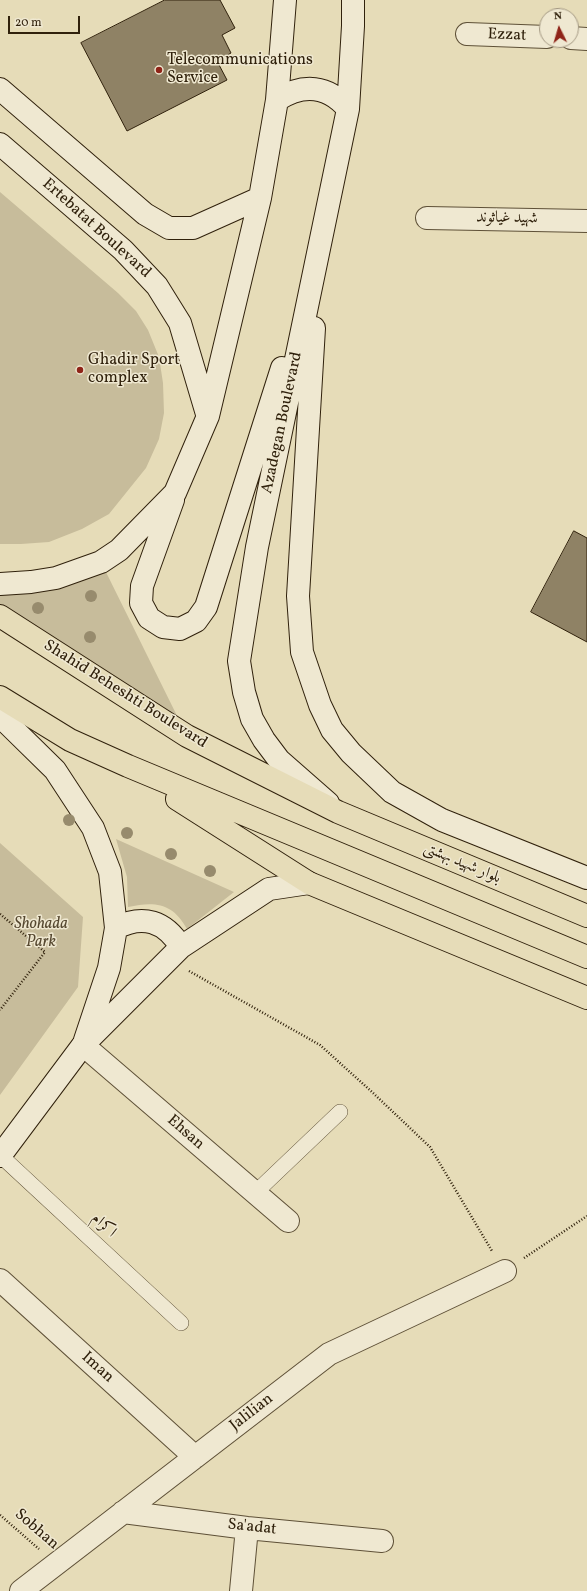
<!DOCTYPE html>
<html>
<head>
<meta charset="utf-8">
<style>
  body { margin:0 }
  #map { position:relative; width:587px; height:1591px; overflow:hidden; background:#e6dcb8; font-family:Vollkorn,serif }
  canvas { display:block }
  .north { position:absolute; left:539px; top:8px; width:40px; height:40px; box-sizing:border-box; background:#efe8d1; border:1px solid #a39882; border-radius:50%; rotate:355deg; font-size:11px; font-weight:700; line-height:16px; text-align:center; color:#30210c }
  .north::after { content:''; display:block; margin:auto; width:14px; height:18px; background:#8f2418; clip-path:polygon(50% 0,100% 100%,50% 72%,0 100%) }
  .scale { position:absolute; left:8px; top:16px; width:72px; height:18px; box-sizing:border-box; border:2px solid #30210c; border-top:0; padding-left:5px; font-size:12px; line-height:14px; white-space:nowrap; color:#30210c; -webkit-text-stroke:3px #efe8d1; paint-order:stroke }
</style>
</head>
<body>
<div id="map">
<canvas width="587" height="1591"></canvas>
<div class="north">N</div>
<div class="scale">20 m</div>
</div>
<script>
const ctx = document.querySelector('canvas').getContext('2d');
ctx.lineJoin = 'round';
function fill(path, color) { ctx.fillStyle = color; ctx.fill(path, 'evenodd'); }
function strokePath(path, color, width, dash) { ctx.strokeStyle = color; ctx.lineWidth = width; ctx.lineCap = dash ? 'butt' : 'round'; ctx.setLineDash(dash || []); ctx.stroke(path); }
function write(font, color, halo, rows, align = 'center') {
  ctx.font = font + ' Vollkorn,Amiri,serif'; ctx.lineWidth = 3; ctx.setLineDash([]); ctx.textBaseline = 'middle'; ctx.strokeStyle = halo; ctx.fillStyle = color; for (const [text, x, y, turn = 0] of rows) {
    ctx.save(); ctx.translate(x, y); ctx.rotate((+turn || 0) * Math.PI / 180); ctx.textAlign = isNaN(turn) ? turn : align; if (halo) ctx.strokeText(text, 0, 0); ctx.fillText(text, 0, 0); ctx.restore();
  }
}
const green = new Path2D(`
  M0,192L118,293L136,311L148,330L159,357L163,383L164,413L159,439L146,468L109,514L82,529L49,542L21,544H0Z
  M101,562L187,736L0,616V584Z
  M116,839L234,892L187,929C173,903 155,901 128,907L127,877Z
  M0,843L83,917L78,987L0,1095Z`);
const building = new Path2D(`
  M165,0H220L235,28L222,35L231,53L217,61L227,80L127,131L81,43Z
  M574,531L587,538V642L531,612Z`);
const path = new Path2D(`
  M0,914L45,952L0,1010
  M189,971L320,1045L372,1092L430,1147L492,1251
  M524,1258L587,1216
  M0,1515L39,1549`);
const lane = new Path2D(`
  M0,1155L181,1323
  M255,1193L340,1112`);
const street = new Path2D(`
  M467,34L547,37
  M571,38L587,39
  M427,218L587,221
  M83,1045L288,1221
  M0,1280L195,1457
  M123,1512L247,1528L382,1541
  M21,1591L329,1354L505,1271
  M241,1591L247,1528`);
const secondary = new Path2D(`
  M0,89L145,214L169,228H193L260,198
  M277,100C303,83 328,85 348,109
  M0,144L123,250L157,286L180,323L207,414
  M314,328L298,596L302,652L320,705L332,730L351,753L392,792L442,820L587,878
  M173,500L142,586L141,603L149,618L163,627L180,629L196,621L206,607L282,368
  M0,584L31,582L56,578L101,562L119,550L175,493L208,416L260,198L277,100L285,0
  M0,716L55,770L93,828L110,872L116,928L109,968L85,1040
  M328,803L279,760L264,740L252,719L244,692L239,661L257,547L348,109L353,26V0
  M116,928C143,914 165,921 181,947
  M0,1156L83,1045L181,947L269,889L309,883`);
const primary = new Path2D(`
  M0,616L187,736L338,812L587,916
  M0,697L70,740L128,766L587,957
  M177,799L309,883L587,998`);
const trees = [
  [91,596],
  [38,608],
  [90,637],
  [69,820],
  [127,833],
  [171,854],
  [210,871]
];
const markers = [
  [159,70,4,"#8f2418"],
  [80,370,4,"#8f2418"]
];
const streetNames = [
  ["Ezzat",507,36,2],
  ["شهید غیاثوند",507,219,1],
  ["Ertebatat Boulevard",96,229,42],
  ["Azadegan Boulevard",283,423,-78],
  ["Shahid Beheshti Boulevard",125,695,32],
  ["بلوار شهید بهشتی",462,864,23],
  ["Ehsan",185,1133,41],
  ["اکرام",103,1226,43],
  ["Iman",97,1368,42],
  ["Jalilian",252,1413,-38],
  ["Sa'adat",252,1528,6],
  ["Sobhan",36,1530,41]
];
const poiNames = [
  ["Telecommunications",167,61],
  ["Service",167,79],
  ["Ghadir Sport",88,361],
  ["complex",88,379]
];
const parkNames = [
  ["Shohada",41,925],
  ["Park",41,943]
];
fill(green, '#c7bc9b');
fill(building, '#8f8265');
strokePath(building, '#30210c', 1);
strokePath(lane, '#5e5037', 16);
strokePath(street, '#5e5037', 24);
strokePath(secondary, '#30210c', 24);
strokePath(primary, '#30210c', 24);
strokePath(path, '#30210c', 2.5, [1, 2]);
strokePath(lane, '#efe8d1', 15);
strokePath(street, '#efe8d1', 22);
strokePath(secondary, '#efe8d1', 22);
strokePath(primary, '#e6dcb8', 22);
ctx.fillStyle = '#978b6d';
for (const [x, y] of trees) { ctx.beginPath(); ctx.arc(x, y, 6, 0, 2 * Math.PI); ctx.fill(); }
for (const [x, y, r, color] of markers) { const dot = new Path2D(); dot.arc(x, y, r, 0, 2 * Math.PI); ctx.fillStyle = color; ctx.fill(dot); strokePath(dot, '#efe8d1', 1.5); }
write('16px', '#30210c', '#efe8d1', streetNames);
write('16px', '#30210c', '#efe8d1', poiNames, 'left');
write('italic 16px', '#564830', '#efe8d1', parkNames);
</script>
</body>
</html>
